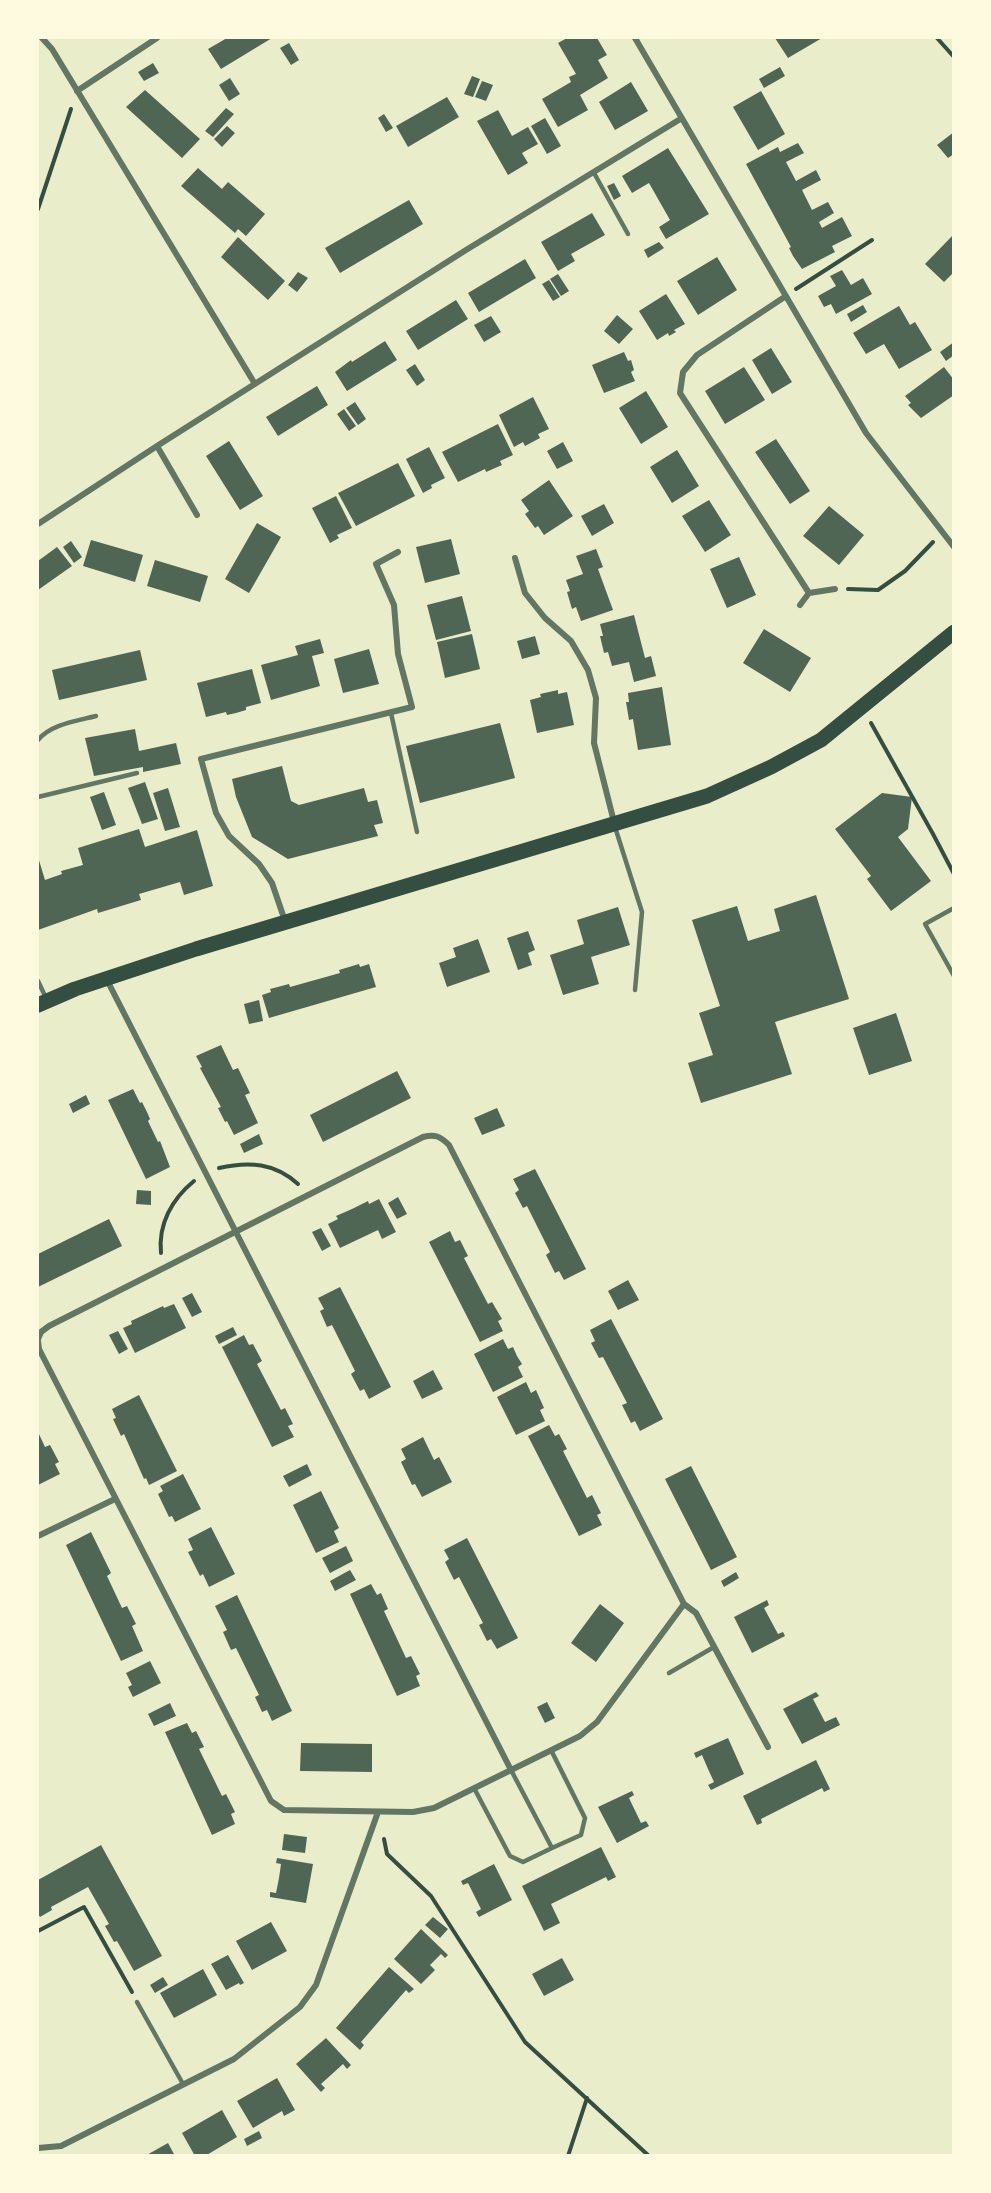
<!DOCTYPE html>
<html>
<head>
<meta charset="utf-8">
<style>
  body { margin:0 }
  #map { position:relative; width:991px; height:2193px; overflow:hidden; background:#e9edc9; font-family:Quicksand,sans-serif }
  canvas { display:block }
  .frame { position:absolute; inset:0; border:39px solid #fefae0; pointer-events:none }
</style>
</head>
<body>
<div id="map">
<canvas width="991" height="2193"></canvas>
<div class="frame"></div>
</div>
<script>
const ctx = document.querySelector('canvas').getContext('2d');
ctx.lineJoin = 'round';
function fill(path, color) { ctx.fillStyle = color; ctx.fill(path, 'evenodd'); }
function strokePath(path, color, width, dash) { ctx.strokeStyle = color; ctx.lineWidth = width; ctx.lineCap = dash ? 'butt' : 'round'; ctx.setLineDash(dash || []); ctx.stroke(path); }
const building = new Path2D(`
  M227,38H272L221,69L208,49Z
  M567,38H597L607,55L598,60L608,78L580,95L588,110L558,127L542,99L571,82L569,77L576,74L558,43Z
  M775,38H822L788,58Z
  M289,43L299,60L291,65L280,48Z
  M153,63L159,73L144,81L138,72Z
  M780,67L785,76L764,88L759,79Z
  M472,76L480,79L473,97L464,94Z
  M230,78L240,94L229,101L219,85Z
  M482,81L493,85L486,101L475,97Z
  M631,82L648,111L615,130L599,102Z
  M145,90L200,139L182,158L126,107Z
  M761,91L785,134L758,150L733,107Z
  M447,97L459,117L408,147L396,126Z
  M226,108L234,114L213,137L205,131Z
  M498,110L512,136L528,127L538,144L522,153L528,163L508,175L477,121Z
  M384,114L393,128L386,132L378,118Z
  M545,118L561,146L547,154L531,126Z
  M227,126L235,133L222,147L214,139Z
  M954,132V154L948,158L937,145Z
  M798,143L804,153L786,162L796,181L816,170L821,180L802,190L812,210L828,202L834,213L819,222L822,228L842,217L852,236L832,246L835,252L802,269L793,256L789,248L791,247L746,164L778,147L780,152Z
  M668,148L709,214L666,239L659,227L670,220L649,183L632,193L622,176Z
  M198,168L222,189L228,182L265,214L246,236L238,229L235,233L181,186Z
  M614,183L621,196L614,200L607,186Z
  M409,200L423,224L340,273L325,248Z
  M592,213L605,235L571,254L575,261L558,271L541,242Z
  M954,234V272L944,282L925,264Z
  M238,237L285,281L268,300L221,257Z
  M659,242L664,248L648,258L644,250Z
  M717,257L737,290L698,315L677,281Z
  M525,259L536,278L479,312L468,293Z
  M842,270L851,285L863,278L872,294L836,314L831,304L824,307L818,296L836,286L830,276Z
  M298,272L308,278L297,292L288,285Z
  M558,274L569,291L561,296L550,279Z
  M549,280L560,297L553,301L542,284Z
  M666,294L685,324L674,330L676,332L669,336L668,333L657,340L639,311Z
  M456,300L468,319L418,350L406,331Z
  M863,305L867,312L851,322L847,314Z
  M899,306L910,325L915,322L932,350L899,369L884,344L866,354L853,333Z
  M617,315L633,329L619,344L604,331Z
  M491,316L501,332L484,342L474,325Z
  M385,341L397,360L347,391L335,372L351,360L352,362Z
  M954,342V355L946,361L940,352Z
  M771,348L792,382L772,394L752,360Z
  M624,352L628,361L631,360L634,370L631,372L635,381L604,393L592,365Z
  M415,364L425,380L417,386L406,370Z
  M744,367L765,400L725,424L705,391Z
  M944,367L954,380V395L921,418L908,405L911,403L905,396Z
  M317,386L328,405L278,436L266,417Z
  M646,391L668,427L641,444L619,408Z
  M533,397L549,429L538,434L540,438L525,446L523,442L514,447L499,415Z
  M355,402L366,419L358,425L346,408Z
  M344,409L356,426L349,431L337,414Z
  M498,424L513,455L500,461L502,465L486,472L485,469L458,482L442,452Z
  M776,439L810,491L790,504L755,452Z
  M229,441L263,496L240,510L206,456Z
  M563,442L573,461L557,469L547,451Z
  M429,447L445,478L431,485L432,488L423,493L406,459Z
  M677,450L699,486L672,503L650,467Z
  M398,463L415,496L356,526L338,493Z
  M549,480L573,516L544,535L538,526L535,528L525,514L529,511L521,500Z
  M336,496L352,528L337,535L339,538L330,543L312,508Z
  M709,500L731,535L705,552L682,516Z
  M604,504L614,523L592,536L581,516Z
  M829,506L864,535L839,565L803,536Z
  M257,523L281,537L249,593L225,579Z
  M451,539L460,574L425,583L416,547Z
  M91,540L143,555L135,582L83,566Z
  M71,541L82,557L74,563L63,547Z
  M57,547L72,566L38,590V561Z
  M596,549L603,567L598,569L613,610L581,621L576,607L572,609L567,592L570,591L566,580L583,574L576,556Z
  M739,557L756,595L727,608L710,569Z
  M155,560L208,576L200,602L147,586Z
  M462,596L471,631L436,640L427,605Z
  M634,615L645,658L651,656L656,676L634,682L629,662L612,666L608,652L604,653L600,636H603L600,624Z
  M764,629L811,658L790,692L743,663Z
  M472,634L480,669L445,678L437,642Z
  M535,636L540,654L522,659L517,641Z
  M320,639L324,653L312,656L320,686L271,700L261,665L298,655L295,646Z
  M369,649L379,684L343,693L334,659Z
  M140,650L147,680L59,700L52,670Z
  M252,669L261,703L246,707V710L236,713L227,715L226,712L206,717L197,683Z
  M662,687L671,745L638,750L633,719L629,720L626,702H629L628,693Z
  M558,690V694L567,692L574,725L537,733L530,700L541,697L540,694Z
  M500,723L515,778L420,803L406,746Z
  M135,729L139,751L176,743L181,764L143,772V767L94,776L85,738Z
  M282,766L291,801L299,805L364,788L368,802L377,800L383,823L374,825L378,836L288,859L252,837L236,797L232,779Z
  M145,782L158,819L142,824L128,788Z
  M168,788L180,827L165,831L153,793Z
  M104,792L116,825L102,830L90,797Z
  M882,793L912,797L908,829L898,837L931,881L891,911L867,879L871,876L835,829Z
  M139,829L145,847L197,830L213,886L184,895L180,882L139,894L141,900L98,913L97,909L38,930V857L45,880L62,874L61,871L83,865L78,848Z
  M816,895L849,999L775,1022L792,1074L701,1103L688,1063L713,1055L699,1013L720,1006L692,920L737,906L748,941L780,931L774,909Z
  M618,907L630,945L591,957L599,984L563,995L550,955L584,944L577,920Z
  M528,931L535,950L528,953L532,965L518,970L507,938Z
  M478,939L490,972L447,987L439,963L456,957L453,948Z
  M359,964L360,967L369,964L376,987L269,1018L262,995L271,992L270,989L289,984L290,987L340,973L339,970Z
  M259,1000L263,1021L249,1024L244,1004Z
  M896,1013L912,1061L869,1075L853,1028Z
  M221,1045L233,1070L238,1068L250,1093L245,1095L258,1123L234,1135L227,1121L225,1122L218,1108L221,1107L200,1068L202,1067L196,1056Z
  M397,1071L411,1098L323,1142L310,1115Z
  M133,1089L140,1103L142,1102L147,1112L150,1119L148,1121L158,1142L160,1141L170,1167L146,1179L108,1100Z
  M86,1095L90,1104L73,1113L69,1104Z
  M497,1108L505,1126L482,1135L474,1118Z
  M259,1134L263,1144L244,1153L240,1144Z
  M535,1169L586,1269L564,1280L559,1271L555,1273L546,1255L550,1252L527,1206L523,1208L515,1193L519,1190L513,1179Z
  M137,1190L151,1191V1205L136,1204Z
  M398,1197L407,1214L397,1219L388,1203Z
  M379,1199L396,1232L382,1239L378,1230L340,1248L328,1224L338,1219L336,1216L352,1209L368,1201L369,1204Z
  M109,1219L122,1246L38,1287V1254Z
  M321,1228L331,1246L322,1251L312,1232Z
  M450,1231L455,1242L460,1240L468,1256L464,1258L488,1304L492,1302L502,1319L498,1321L503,1331L480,1342L429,1242Z
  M628,1280L639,1300L618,1310L608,1291Z
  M340,1287L391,1387L369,1399L364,1389L360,1391L351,1374L355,1371L332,1325L327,1327L320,1311L324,1309L318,1298Z
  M192,1293L202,1312L192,1317L182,1298Z
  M174,1304L186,1328L135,1353L123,1328L132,1324L131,1321L163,1306L164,1308Z
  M611,1319L663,1419L640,1431L635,1421L631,1423L622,1405L627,1403L603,1357L599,1358L591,1343L595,1341L590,1330Z
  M233,1327L237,1335L219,1344L215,1336Z
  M118,1331L128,1349L119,1354L109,1335Z
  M244,1335L249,1345L253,1344L262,1361L257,1364L281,1410L285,1408L293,1424L288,1426L294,1437L272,1447L222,1347Z
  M503,1339L508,1349L513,1347L517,1356L522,1364L518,1367L523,1377L493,1392L474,1354Z
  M433,1370L443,1389L422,1399L413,1381Z
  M526,1382L531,1393L536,1390L544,1408L540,1410L545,1421L516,1435L497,1397Z
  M139,1395L177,1471L149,1485L146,1478L144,1479L124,1434L121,1436L113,1419L116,1418L112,1409Z
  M549,1425L555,1436L559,1434L567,1449L563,1451L587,1498L592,1495L601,1513L597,1515L602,1525L579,1536L528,1436Z
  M38,1432L45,1447L50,1445L59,1462L55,1464L60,1474L38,1485Z
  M423,1437L434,1460L439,1457L452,1482L422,1497L415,1484L412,1485L401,1462L406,1459L401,1449Z
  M307,1464L312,1475L289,1487L283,1476Z
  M691,1466L737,1557L711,1570L665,1479Z
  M183,1474L201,1509L175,1522L172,1516L169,1517L158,1494L163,1491L160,1486Z
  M321,1491L339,1528L334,1531L339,1542L316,1553L293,1505Z
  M211,1527L235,1574L209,1587L203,1574L200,1576L188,1552L193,1550L188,1539Z
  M91,1532L111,1573L107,1576L122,1608L127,1606L136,1624L132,1626L143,1651L121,1661L66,1545Z
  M467,1538L518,1638L497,1649L491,1639L487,1641L479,1625L483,1623L459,1577L454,1580L445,1562L449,1559L444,1550Z
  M346,1546L353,1561L330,1573L322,1558Z
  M350,1570L356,1580L335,1591L330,1581Z
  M736,1572L739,1578L724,1587L721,1581Z
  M371,1584L377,1595L381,1593L388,1609L384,1611L406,1658L411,1656L420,1674L416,1676L420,1686L397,1696L350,1594Z
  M237,1595L292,1711L272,1721L267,1710L262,1712L255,1697L259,1695L236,1648L231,1650L223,1632L227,1630L215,1606Z
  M767,1600L769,1605L764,1608L778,1634L783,1632L785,1636L752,1653L734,1617Z
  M600,1604L624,1623L596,1662L571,1643Z
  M150,1661L161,1683L133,1697L128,1687L132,1685L126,1673Z
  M816,1692L819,1696L813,1699L825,1722L836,1717L840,1725L802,1744L783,1709Z
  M547,1702L555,1718L545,1723L537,1707Z
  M170,1703L176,1716L154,1726L148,1714Z
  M187,1723L192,1733L196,1731L204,1747L199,1749L222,1796L226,1794L235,1812L231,1814L235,1824L212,1835L165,1732Z
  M728,1738L744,1774L711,1790L708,1785L714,1782L708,1769L702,1755L696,1758L694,1753Z
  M301,1743L372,1744V1772L300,1771Z
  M816,1760L830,1789L824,1792L822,1788L761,1819L762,1823L757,1825L743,1796Z
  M632,1791L634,1795L629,1798L641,1823L646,1821L649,1826L617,1843L598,1807Z
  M284,1834L307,1837L305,1853L282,1850Z
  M101,1845L162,1956L134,1971L117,1941L114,1942L105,1926L109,1924L88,1887L51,1907L52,1910L40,1917L38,1914V1880Z
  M601,1847L616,1877L608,1881L606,1877L551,1904L560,1923L544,1931L522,1886Z
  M277,1858L313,1864L306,1903L270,1897V1892L276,1893L279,1878L281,1864L276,1863Z
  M494,1864L512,1900L479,1917L476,1912L481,1909L468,1883L463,1885L461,1881Z
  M433,1917L448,1929L440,1938L425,1925Z
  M271,1922L287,1951L252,1970L236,1941Z
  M421,1929L448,1955L445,1958L441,1954L430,1965L435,1970L421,1984L394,1959Z
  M228,1955L244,1983L240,1985L239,1983L226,1990L211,1964Z
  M562,1958L574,1980L544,1996L532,1974Z
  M389,1967L414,1989L409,1993L406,1990L361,2042L364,2045L360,2050L336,2028Z
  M203,1969L217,1995L174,2018L160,1993Z
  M163,1977L168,1985L155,1993L150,1985Z
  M326,2038L351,2065L347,2069L343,2064L321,2084L325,2088L321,2092L296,2064Z
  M277,2078L295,2110L284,2116L282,2111L253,2128L237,2101Z
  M222,2110L237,2137L205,2156H195L182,2133Z
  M259,2131L262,2138L247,2146L244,2139Z
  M168,2143L175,2156H145Z`);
const path = new Path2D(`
  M937,38L954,57
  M38,209L71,109
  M796,289L872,240
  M848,589L878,590L905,571L933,542
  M871,723L933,834L954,874
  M219,1168C249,1161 275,1163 298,1184
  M161,1253C158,1224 172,1199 194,1181
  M384,1839L387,1854L431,1896L525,2042L649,2156
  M38,1931L84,1907L132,1992
  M568,2156L587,2098`);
const service = new Path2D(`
  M594,173L628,234
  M391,713L417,832
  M38,740C51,724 77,721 96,716
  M38,797L137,773
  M615,827L642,912L635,990
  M954,908L925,924L954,976
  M38,981L46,998
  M669,1673L714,1647
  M511,1770L552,1848L581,1835L585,1818L551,1750
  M474,1788L510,1856L523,1862L552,1848
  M137,2002L183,2084`);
const minor = new Path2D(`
  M42,38L52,49L255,384
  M635,38L866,433L954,547
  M77,91L157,38
  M786,296L697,355L683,372L680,393L809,593L835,589
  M157,446L197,515
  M38,524L157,446L466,250L682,118
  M515,558L525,593L545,618L571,641L588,670L596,698L594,743L614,822
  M800,605L809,593
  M285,921L272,883L259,864L229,836L216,813L201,759L412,707L398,654L394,605L376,564L398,552
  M107,980L511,1770
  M38,1339L41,1332L49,1326L423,1137C435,1134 440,1136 449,1145L684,1604L696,1613L768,1747
  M38,1341L39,1349L271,1801L284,1810L413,1812L434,1808L580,1736L597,1722L684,1604
  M38,1536L115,1499
  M38,2148L61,2146L234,2059L300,2007L316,1985L378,1812`);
const primary = new Path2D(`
  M38,1005L75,989L196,949L707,796L771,767L821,740L954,632`);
fill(building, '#4f6655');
strokePath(path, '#344e41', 4);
strokePath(service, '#617663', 4.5);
strokePath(minor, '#617663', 6);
strokePath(primary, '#344e41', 15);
</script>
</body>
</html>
